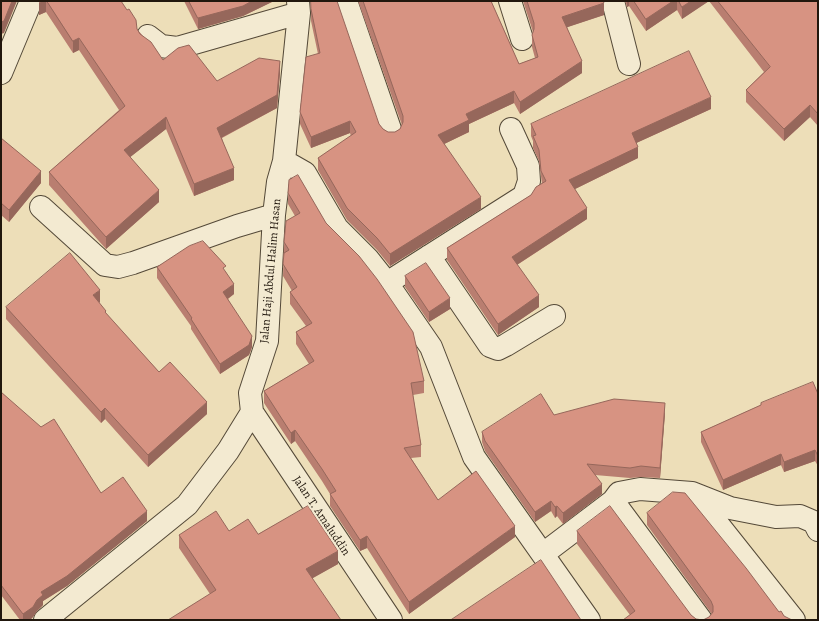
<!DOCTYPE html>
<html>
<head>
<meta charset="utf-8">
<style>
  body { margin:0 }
  #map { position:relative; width:819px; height:621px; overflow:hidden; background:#eddeb8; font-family:Alegreya,serif }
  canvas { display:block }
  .frame { position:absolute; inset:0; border:2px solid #21170d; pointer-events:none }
</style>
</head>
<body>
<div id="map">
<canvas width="819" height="621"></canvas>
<div class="frame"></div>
</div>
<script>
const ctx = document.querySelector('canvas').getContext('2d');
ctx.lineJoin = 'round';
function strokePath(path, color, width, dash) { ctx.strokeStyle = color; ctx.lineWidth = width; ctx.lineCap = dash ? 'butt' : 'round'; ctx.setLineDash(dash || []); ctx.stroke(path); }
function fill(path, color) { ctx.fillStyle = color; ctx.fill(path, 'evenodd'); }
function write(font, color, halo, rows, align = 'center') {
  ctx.font = font + ' Alegreya,serif'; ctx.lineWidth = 4; ctx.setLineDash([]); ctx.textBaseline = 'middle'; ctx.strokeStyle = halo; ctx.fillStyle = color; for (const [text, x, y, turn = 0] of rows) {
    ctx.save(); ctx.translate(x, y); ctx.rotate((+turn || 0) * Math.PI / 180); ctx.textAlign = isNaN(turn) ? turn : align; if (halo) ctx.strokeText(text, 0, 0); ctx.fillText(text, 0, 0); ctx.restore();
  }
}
const minor = new Path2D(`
  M346,1L391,132
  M510,1L522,39
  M613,1L629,64
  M148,36L161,46L177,48L299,13
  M1,73L31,1
  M284,161L305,173L337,228L368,259L387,283L431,347L474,457L589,620
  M41,207L105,265L118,267L133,263L237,226L274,215
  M429,256L490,346L498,349L506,345L554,316
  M387,283L524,196L529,181L528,166L511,129
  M252,412L391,620
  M694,494L794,620
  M613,501L701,620
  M543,554L613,501L619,493L640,489L692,493L730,508L776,517L800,516L814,522L818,530
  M45,620L187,505L228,451L252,412L250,393L267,341L274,215L278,182L284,161L299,13L298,1`);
const wall = new Path2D(`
  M39,1H121L137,29L163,60L217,81L280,73L277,108L222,138L234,180L194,196L166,129L130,157L159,202L106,249L49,185V172L119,110L79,50L73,53L46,12L39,15Z
  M184,1H274L243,16L198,29Z
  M311,1L379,124L383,129L388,132H395L400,129L402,125L358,1H491L519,64L535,58L532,47V35L533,32L523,1H603L604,15L567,27L582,73L520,114L514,103L469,124V132L444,144L481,209L390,266L377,250L347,220L318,170V158L351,136L350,133L311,148L300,124V112L318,54L311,21Z
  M625,1H818V126L810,117L784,141L746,102V90L764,72L709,1L682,19L677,10L646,31L629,6L627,7Z
  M711,109L636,143L638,158L575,189L587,219L517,265L539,307L498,335L447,260V248L531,195L542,184L539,161L533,148V141L531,136V124Z
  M1,138L41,183L9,222L1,215Z
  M288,193L326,223L424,381V393L413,395L421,445V457L411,458L438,500L515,537L409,614L367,548L360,551L330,506V494L322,481L295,441L291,444L264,403V391L309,364L296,344V332L306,326L290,304V292L292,291L283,276L284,242L295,216L288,204Z
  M157,267L226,272L234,294L228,299L252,347L249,355L220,374L191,329V326L157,278Z
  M405,276L450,309L429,322L405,287Z
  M100,302L99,303L106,314L159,372L207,414L148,467L105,419L101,423L6,319V307Z
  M1,392L101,493L147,521L67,586L43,601V605L37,611L33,617L30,620H20L1,595Z
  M818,394V466L815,461L784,472L781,465L723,490L701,442V432L761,405V403Z
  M665,413L660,478L641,477L630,478L595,475L602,494L563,524L557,516L555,518L551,511L535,522L485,451L482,442V432L554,415Z
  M647,513L779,612L784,616L709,617L712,614L711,613L647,525Z
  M229,531L258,534L338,564L312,578L210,594L179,548V535Z
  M577,531L691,615L696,619L630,615L577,544Z`);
const shadedWall = new Path2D(`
  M12,1H17L4,33L1,34V22Z
  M43,1H46V12L39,15V3Z
  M252,1H274L243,16L198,29V18Z
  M627,1H629V6L627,7Z
  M673,1H677V10L646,31V19Z
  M691,1H709L682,19V7Z
  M604,3V15L562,29V17Z
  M79,38V50L73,53V41Z
  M280,61V73L277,108L217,140V128Z
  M582,61V73L520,114V102Z
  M514,91V103L469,124V132L438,147V135L466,114Z
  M711,97V109L632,145V133Z
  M810,105V117L784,141V129Z
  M166,117V129L124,162V150Z
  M350,121V133L311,148V137Z
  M638,147V158L569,192V180Z
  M234,168V180L194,196V184Z
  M41,171V183L9,222V210Z
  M159,190V202L106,249V237Z
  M481,197V209L390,266V254Z
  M587,208V219L512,268V257Z
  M234,284V294L223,302V292Z
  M100,290V302L93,307V295Z
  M539,295V307L498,335V324Z
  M450,298V309L429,322V312Z
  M252,336V347L249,355L220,374V364Z
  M207,402V414L148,467V455Z
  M665,403V413L660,478V468Z
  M105,408V419L101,423V412Z
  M295,430V441L291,444V433Z
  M815,450V461L784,472V462Z
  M781,454V465L723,490V480Z
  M602,484V494L563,524V513Z
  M551,501V511L535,522V512Z
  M557,506V516L555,518V507Z
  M147,511V521L67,586L43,601V605L37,611L33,617L30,620H23V614L41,592Z
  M515,526V537L409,614V602Z
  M367,536V548L360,551V540Z
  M338,551V564L306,582V569Z`);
const building = new Path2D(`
  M1,1H12L4,21L1,22Z
  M47,1H121L127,10L129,9L136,20L137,29L140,34L151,42L163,60L178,48L189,45L217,81L259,58L280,61L277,95L217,128L234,168L194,184L166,117L124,150L159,190L106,237L49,172L125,106L79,38L73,41Z
  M189,1H252L243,6L198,18Z
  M311,1H337L379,124L383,129L388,132H395L400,129L403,122V116L363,1H491L519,64L538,57L532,35L534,29V23L527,1H603L604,3L562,17L582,61L520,102L514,91L466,114L469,120L438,135L481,197L390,254L377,238L347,208L318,158L356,132L350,121L311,137L300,112L306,57L320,53L311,9Z
  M634,1H673L646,19Z
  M679,1H691L682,7Z
  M718,1H818V114L810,105L784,129L746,90L770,67Z
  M689,51L711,97L632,133L638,147L569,180L587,208L512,257L539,295L498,324L447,248L531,195L536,187L546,181L541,171L539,150L533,136L536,135L531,124Z
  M1,138L41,171L9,210L1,203Z
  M298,175L326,223L359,256L377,279L413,332L424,381L411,383L421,445L404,448L438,500L476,471L515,526L409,602L367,536L360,540L330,494L336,491L322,469L295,430L291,433L264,391L314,361L296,332L312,323L290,292L297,287L283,264L284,253L289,250L284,242L286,221L300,213L288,193L289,180Z
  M203,241L226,266L223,268L234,284L223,292L252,336L249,345L220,364L191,319L192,318L157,267L189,246Z
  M70,253L100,290L93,295L106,311L105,312L159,372L170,362L207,402L148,455L105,408L101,412L6,307Z
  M426,263L450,298L429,312L405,276Z
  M813,382L818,394V456L815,450L784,462L781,454L723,480L701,432L761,405V403Z
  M1,392L41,427L54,419L101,493L123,477L147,511L67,576L41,592L43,595L37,600L33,607L23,614L1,585Z
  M541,394L554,415L614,399L665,403L660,468L641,466L630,468L587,464L602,484L563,513L557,506L555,507L551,501L535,512L485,441L482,432Z
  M673,492L685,493L746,568L779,612L781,611L784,616L792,620H703L709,617L713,612V606L711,601L647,513Z
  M308,506L338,551L306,569L341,620H168L216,590L179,535L216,511L229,531L248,519L258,534Z
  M610,506L691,615L696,619L703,620H623L635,611L577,531Z
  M541,560L581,620H451Z`);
const streetNames = [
  ["Jalan Haji Abdul Halim Hasan",271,271,-85],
  ["Jalan T. Amaluddin",321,516,56]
];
strokePath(minor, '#544938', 24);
strokePath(minor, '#f3ead1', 22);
fill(wall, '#b97e70');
fill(shadedWall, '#96675b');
fill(building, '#d79382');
strokePath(building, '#96675b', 1);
write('12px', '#21170d', '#f3ead1', streetNames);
</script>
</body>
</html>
